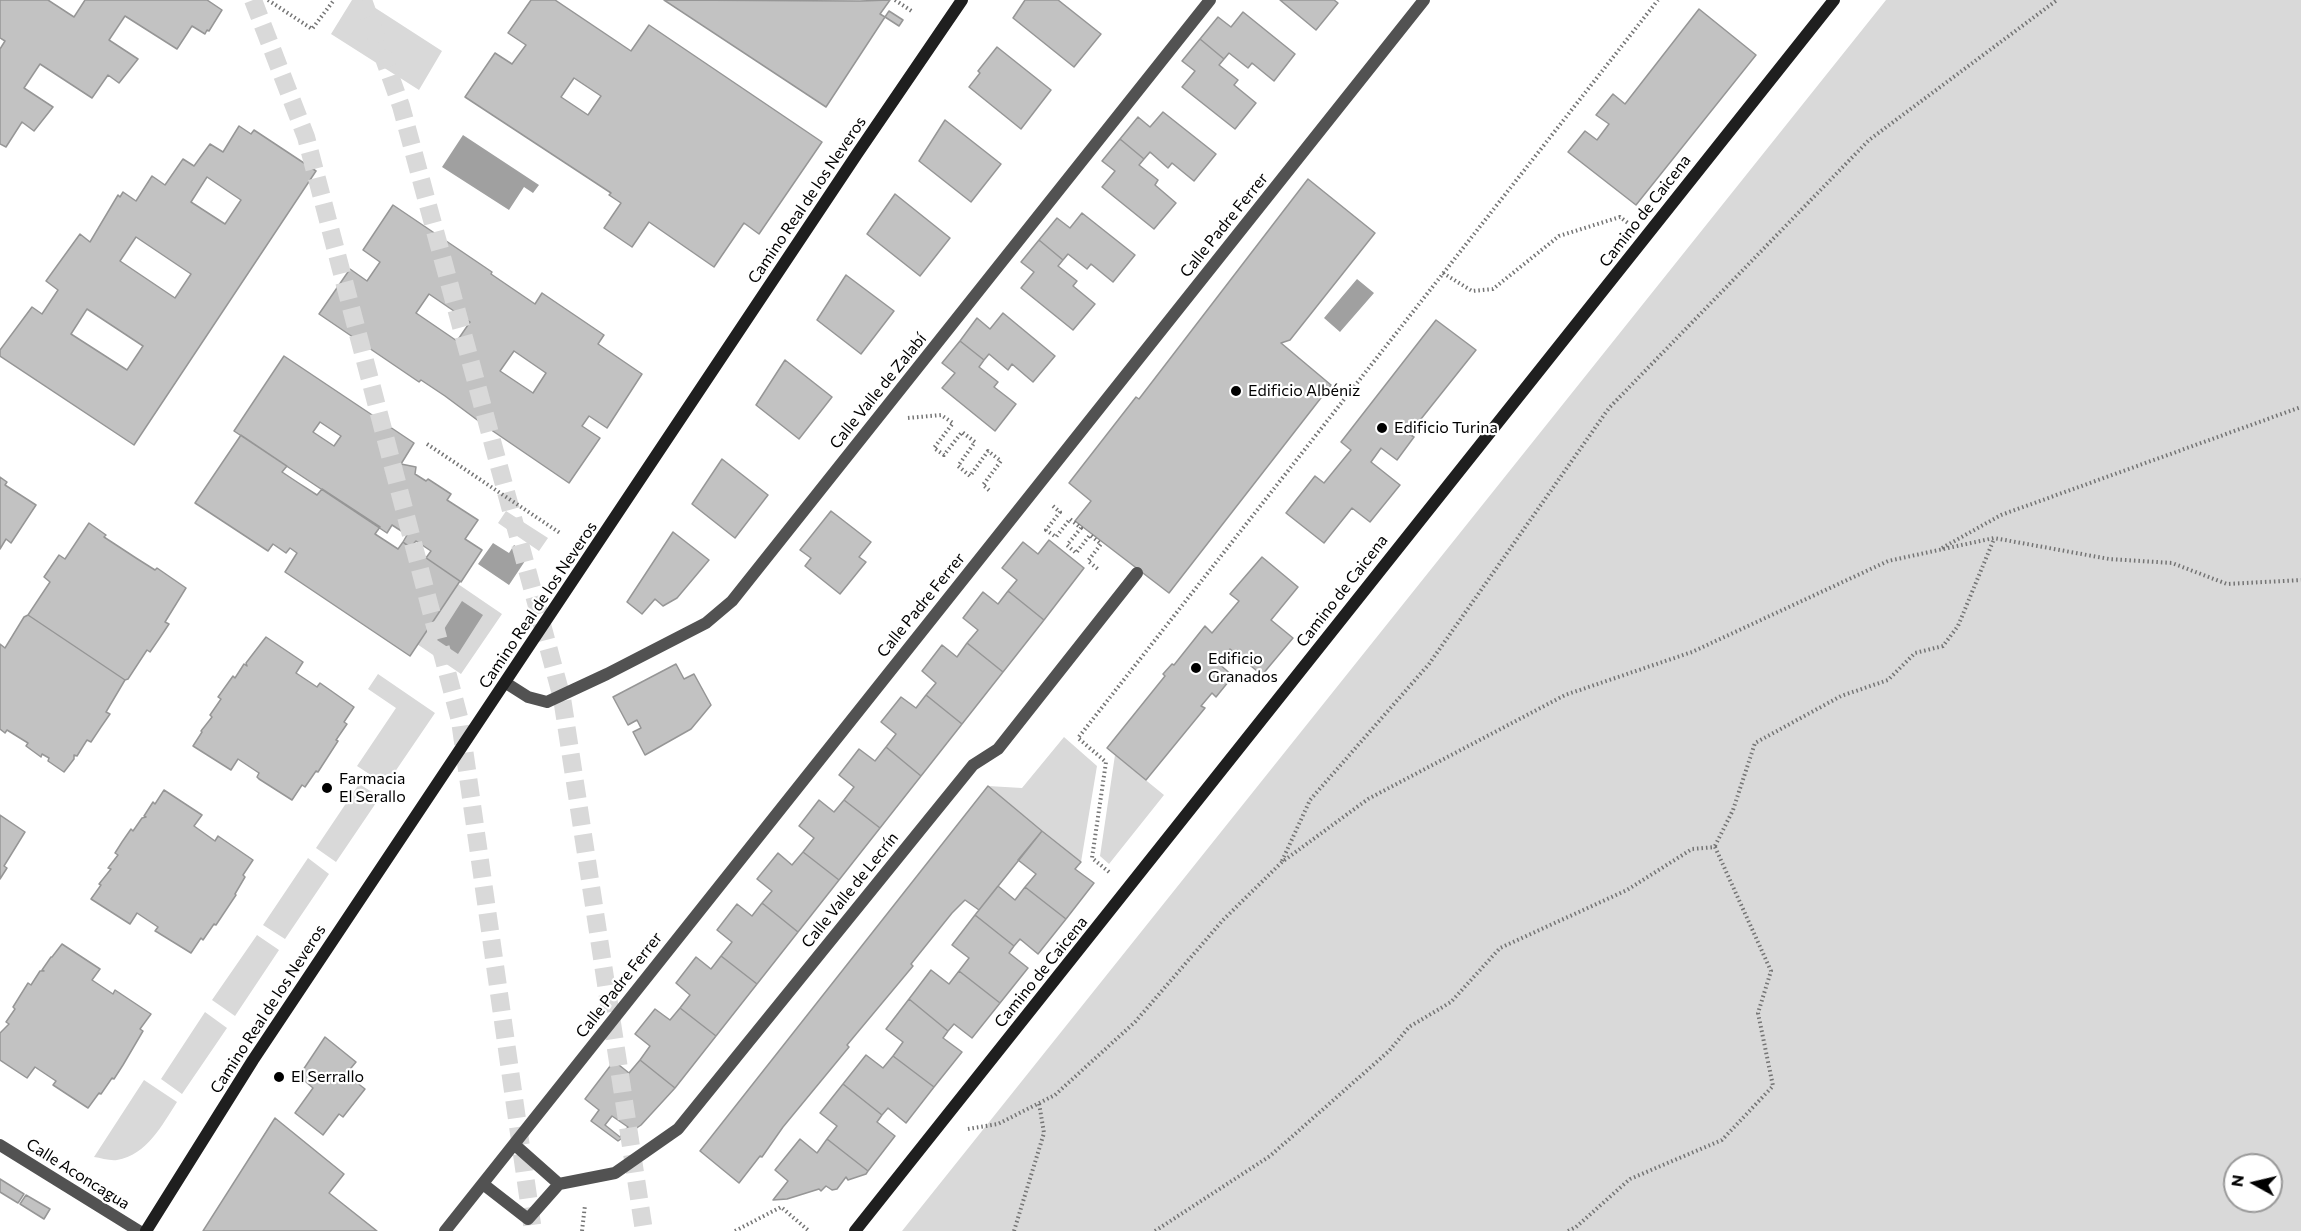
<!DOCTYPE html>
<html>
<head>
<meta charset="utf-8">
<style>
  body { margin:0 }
  #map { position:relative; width:2301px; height:1231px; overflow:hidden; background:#fff; font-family:Commissioner,sans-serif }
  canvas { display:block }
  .north { position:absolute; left:2223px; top:1153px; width:60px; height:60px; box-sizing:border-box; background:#fff; border:2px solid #999; border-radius:50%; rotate:278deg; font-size:16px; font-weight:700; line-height:24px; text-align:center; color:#000 }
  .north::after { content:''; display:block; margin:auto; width:21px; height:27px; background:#000; clip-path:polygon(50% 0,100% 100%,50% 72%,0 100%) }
</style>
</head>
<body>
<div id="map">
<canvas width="2301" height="1231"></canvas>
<div class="north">N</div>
</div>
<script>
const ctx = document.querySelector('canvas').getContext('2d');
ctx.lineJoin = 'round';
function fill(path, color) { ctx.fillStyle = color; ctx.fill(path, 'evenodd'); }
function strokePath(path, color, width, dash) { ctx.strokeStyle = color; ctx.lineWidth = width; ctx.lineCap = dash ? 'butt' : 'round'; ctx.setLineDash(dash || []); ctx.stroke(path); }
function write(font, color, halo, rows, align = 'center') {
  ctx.font = font + ' Commissioner,sans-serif'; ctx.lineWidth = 4.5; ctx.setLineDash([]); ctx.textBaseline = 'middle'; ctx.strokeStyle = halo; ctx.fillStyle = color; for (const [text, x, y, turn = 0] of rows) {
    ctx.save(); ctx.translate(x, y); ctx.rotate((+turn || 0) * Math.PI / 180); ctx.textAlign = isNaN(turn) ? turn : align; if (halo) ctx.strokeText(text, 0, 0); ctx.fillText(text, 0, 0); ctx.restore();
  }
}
const green = new Path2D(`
  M352,0H363L442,51L419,90L331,34Z
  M1886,0H2301V1231H902ZM2235,1165H2271V1201H2235Z
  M506,511L548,538L539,551L498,523Z
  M458,584L502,614L461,674L417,644Z
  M378,674L435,713L386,785L357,766L396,708L368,689Z
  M1064,737L1097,766L1081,862L988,786L1022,788Z
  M1115,755L1164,795L1109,864L1100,856Z
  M359,784L380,797L336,862L316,848Z
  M308,858L329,874L285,939L263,925Z
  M257,935L279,950L235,1016L212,1000Z
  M205,1012L227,1028L182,1094L161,1079Z
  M144,1080L177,1102C162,1125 147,1155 117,1160C110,1161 101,1158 94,1157Z`);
const water = new Path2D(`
  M463,135L539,185L533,193L524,187L509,210L442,167Z
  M1357,279L1374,293L1340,332L1324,318Z
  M493,543L509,553L514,545L529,555L509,585L478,564Z
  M462,601L483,615L458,654L437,640Z`);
const building = new Path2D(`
  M0,0H48L74,17L85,0H207L222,10L209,31L207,30L205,34L192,26L177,49L125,16L109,40L138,59L119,83L108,75L92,98L40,64L24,88L53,107L34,131L22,122L6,147L0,144V49L5,41L0,38Z
  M531,0H555L631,51L649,25L822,142L759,234L744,223L714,267L649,222L632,247L604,228L621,203L609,195L611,193L465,97L495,53L512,64L526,45L508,33ZM574,78L601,96L588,115L561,97Z
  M664,0L860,1L890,0L880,14L885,17L826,107Z
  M1025,0H1058L1101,34L1074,67L1013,18Z
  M1280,0H1334L1338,3L1316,30Z
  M1699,9L1756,55L1636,205L1568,152L1585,131L1597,140L1609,124L1596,115L1613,94L1625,104Z
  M889,11L903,20L899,26L885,17Z
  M1243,12L1295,54L1274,81L1252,63L1248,68L1229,53L1224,59L1200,39L1218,17L1231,27Z
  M1200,39L1224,59L1219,65L1238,80L1234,85L1256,103L1235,129L1182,87L1195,71L1182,61Z
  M997,47L1051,90L1021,129L969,87L980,73L978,71Z
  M1163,112L1216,154L1194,181L1172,163L1168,168L1150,152L1144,159L1120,139L1138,117L1150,127Z
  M945,120L1001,164L971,202L919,161Z
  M239,126L251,134L254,130L316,171L134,445L0,356V350L32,307L42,314L58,290L46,281L80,234L90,242L118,195L120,197L123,192L136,201L152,176L165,185L183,159L194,166L210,144L223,152ZM207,177L241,200L225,224L191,202ZM136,237L191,274L175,298L120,261ZM87,309L143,346L127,370L71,334Z
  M1120,139L1144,159L1139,165L1158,180L1155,185L1176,203L1154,229L1102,187L1115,171L1102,161Z
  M1308,179L1375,233L1290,340L1281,343L1331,385L1169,593L1075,521L1091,501L1069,483L1136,397L1139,399Z
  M895,194L950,238L920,276L867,234Z
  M393,205L492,272L491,274L535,304L542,293L604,335L598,344L642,374L607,428L589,416L582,426L600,438L569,483L484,425L445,396L421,380L419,382L319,314L350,269L367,281L380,262L363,250ZM429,294L470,322L457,341L416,313ZM514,351L546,373L533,393L500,371Z
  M1082,213L1135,255L1113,282L1091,264L1087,269L1068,254L1063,260L1039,240L1057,218L1070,228Z
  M1039,240L1063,260L1058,266L1077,281L1073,286L1095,304L1073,330L1021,288L1034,272L1021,262Z
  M846,275L894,311L861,354L817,320Z
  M1003,313L1055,356L1033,382L1012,364L1008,370L989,354L984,360L960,341L977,318L990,329Z
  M1436,320L1476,350L1409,434L1414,437L1397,460L1381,448L1371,462L1400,485L1370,522L1352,508L1324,543L1286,513L1315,476L1324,483L1351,450L1341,442Z
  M960,341L984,360L979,367L998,382L994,387L1016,404L995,431L942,388L955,373L942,363Z
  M284,356L414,443L401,464L416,467L415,474L426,481L428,479L451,494L447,500L478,520L465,539L482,550L461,582L426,558L431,551L416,541L410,548L403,542L407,535L406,534L392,525L387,533L234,431ZM320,422L341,436L334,446L313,432Z
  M785,360L832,397L799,439L756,405Z
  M241,435L287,466L282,472L297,482L317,495L322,489L380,527L375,534L398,549L403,542L460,581L410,656L285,572L297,553L290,548L286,553L273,544L268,551L195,503Z
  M722,459L768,495L735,538L692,504Z
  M0,477L7,482L5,485L36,505L11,543L6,539L0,549Z
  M831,511L871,542L859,557L866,562L840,594L805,566L811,558L800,550Z
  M89,523L106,535L104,537L136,558L155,570L157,568L186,588L165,622L169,624L159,639L150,652L147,650L128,679L125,680L28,615L50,582L44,577L59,555L65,559Z
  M673,532L709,560L677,598L663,606L655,599L642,614L627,602Z
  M1049,540L1084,568L1044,620L1008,591L1017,580L1002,568L1023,542L1038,554Z
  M1262,557L1298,587L1271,620L1293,638L1262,675L1230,649L1218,663L1233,676L1216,697L1212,693L1201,706L1205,708L1146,780L1107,748L1165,676L1163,674L1172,664L1174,665L1205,626L1212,633L1239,601L1230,594Z
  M1008,591L1044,620L1003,672L967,643L978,630L963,618L983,592L998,604Z
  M28,615L125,680L106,712L110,714L101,727L91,742L87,740L77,756L74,755V759L64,772L48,761L49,758L42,754L41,757L26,746L28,743L7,730L5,733L0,729V644L5,648L24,617Z
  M266,637L303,662L296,673L317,687L320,683L354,707L344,722L347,724L336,740L338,741L318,772L316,771L305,787L302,785L292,800L259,779L257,777L259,773L238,759L231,770L193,746L202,732L201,731L212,717L210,715L221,699L218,697L233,676L235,678L244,664L247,666L246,663Z
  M967,643L1003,672L962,724L926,695L936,683L922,671L942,645L957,657Z
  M676,664L684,679L694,674L711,705L691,729L645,755L633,732L641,728L637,720L628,725L613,697Z
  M926,695L962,724L921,776L886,747L896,734L881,722L901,697L916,708Z
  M886,747L921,776L880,828L844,800L854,787L839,775L859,749L875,761Z
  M988,786L1042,831L979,910L965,900L952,913L911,964L913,966L847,1045L849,1047L783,1127L762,1157L760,1156L739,1183L700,1151Z
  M164,790L202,815L194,826L215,841L218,836L253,860L243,875L245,877L235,894L236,895L216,925L214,924L203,940L201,938L191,953L157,932L155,931L158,927L137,913L130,924L91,899L101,885L99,884L111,869L108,868L118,855L115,853L122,842L131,829L133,831L142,818L146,817L144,816L153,802L155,804Z
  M819,800L834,812L844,800L880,828L839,880L803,852L814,838L799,826Z
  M0,815L25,832L4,866L7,868L0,879Z
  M1042,831L1081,862L1075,869L1094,883L1066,919L1025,887L1036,874L1018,860Z
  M803,852L839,880L798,932L762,903L772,891L757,879L778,853L792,865Z
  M998,886L1015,900L1025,887L1066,919L1038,954L1020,939L1014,946L975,915Z
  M762,903L798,932L757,984L721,956L732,942L717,930L737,904L752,916Z
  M975,915L1014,946L1009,953L1028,968L1000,1003L959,971L969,958L952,945Z
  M62,944L100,969L92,980L113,994L115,990L151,1014L140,1029L143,1031L123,1065L114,1079L112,1078L101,1094L99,1093L88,1108L53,1085L56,1081L35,1067L27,1078L0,1060V1033L9,1024L6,1022L15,1009L13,1007L28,983L31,985L40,971H44L42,970L51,957H52Z
  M721,956L757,984L716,1036L680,1008L690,995L676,983L696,957L711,969Z
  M931,970L949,984L959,971L1000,1003L972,1038L954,1024L948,1031L909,999Z
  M909,999L948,1031L943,1038L962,1052L934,1087L893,1056L903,1042L886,1029Z
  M680,1008L716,1036L675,1088L640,1060L650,1046L635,1034L655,1009L670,1020Z
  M325,1037L356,1062L346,1074L365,1089L343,1117L339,1114L323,1135L295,1113L313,1088L299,1076Z
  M866,1055L883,1068L893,1056L934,1087L906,1123L888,1108L882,1115L843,1084Z
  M640,1060L675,1088L641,1125L618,1141L591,1121L599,1110L585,1099L614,1061L629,1073ZM612,1116L628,1127L620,1137L605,1125Z
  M843,1084L882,1115L877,1122L895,1136L868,1171L827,1139L837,1126L820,1113Z
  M275,1118L344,1174L329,1193L377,1231H203Z
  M800,1139L817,1153L827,1139L868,1171L866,1174L848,1180L846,1177L837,1189L832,1190L826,1186L821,1191L819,1189L787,1199L773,1200L788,1181L775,1170Z
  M0,1179L24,1194L18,1203L0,1192Z
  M26,1195L50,1209L44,1219L20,1204Z`);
const highwayTunnel = new Path2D(`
  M253,0L306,137L460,721L533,1231
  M363,0L401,106L562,698L644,1231`);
const path = new Path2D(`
  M268,0L312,29L334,0
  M895,0L913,12
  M1443,273L1472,291L1493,289L1559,236L1620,217L1628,223
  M908,418L941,415L953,423L934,448L944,455L962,432L975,442L958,466L970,476L988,451L1001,461L983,485L991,492
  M427,444L560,533
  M1053,506L1060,512L1046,530L1056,537L1070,519L1081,528L1067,545L1076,553L1090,535L1101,544L1088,561L1099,570
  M1942,548L2001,515L2301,407
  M1715,846L1733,810L1755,743L1841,696L1888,680L1915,653L1943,646L1958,626L1994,539
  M1282,861L1310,800L1429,664L1609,408L1869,140L2057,0
  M1109,872L1092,858L1106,762L1078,738L1658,0
  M968,1129L998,1124L1055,1095L1135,1022L1223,920L1282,862L1368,799L1565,695L1692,652L1888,561L1994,538L2109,559L2172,563L2227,584L2301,580
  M582,1231L585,1205
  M735,1231L781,1207L809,1231
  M1014,1231L1044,1133L1039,1103
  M1155,1231L1270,1156L1389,1051L1409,1027L1451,1002L1500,948L1627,890L1692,849L1715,847L1771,971L1758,1013L1773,1086L1722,1140L1630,1179L1576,1227L1568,1231`);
const street = new Path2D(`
  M506,683L528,697L547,702L607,674L706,623L732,601L1210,0
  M0,1145L139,1231
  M515,1145L559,1184
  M483,1184L528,1219
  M559,1184L615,1173L678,1129L973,765L998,749L1137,573
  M528,1219L559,1184
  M445,1231L1424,0`);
const secondary = new Path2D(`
  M146,1231L253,1060L857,154L962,0
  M855,1231L1834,0`);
const markers = [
  [1236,391,6,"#000"],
  [1382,428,6,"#000"],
  [1196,668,6,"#000"],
  [327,788,6,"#000"],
  [279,1077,6,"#000"]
];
const streetNames = [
  ["Camino Real de los Neveros",807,200,-56],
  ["Camino de Caicena",1645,211,-52],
  ["Calle Padre Ferrer",1224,225,-51],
  ["Calle Valle de Zalabí",878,391,-51],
  ["Camino de Caicena",1342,591,-52],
  ["Camino Real de los Neveros",538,605,-56],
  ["Calle Padre Ferrer",921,605,-51],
  ["Calle Valle de Lecrín",850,890,-51],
  ["Camino de Caicena",1041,972,-51],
  ["Calle Padre Ferrer",619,985,-52],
  ["Camino Real de los Neveros",268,1009,-57],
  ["Calle Aconcagua",78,1174,32]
];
const poiNames = [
  ["Edificio Albéniz",1248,391],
  ["Edificio Turina",1394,428],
  ["Edificio",1208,659],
  ["Granados",1208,677],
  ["Farmacia",339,779],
  ["El Serallo",339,797],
  ["El Serrallo",291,1077]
];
fill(green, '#d9d9d9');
fill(water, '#a0a0a0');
fill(building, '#c2c2c2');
strokePath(building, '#969696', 1.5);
strokePath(highwayTunnel, '#d9d9d9', 18, [18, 9]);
strokePath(path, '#747474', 4, [1.5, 3]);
strokePath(street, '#525252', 12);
strokePath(secondary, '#1f1f1f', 12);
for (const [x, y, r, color] of markers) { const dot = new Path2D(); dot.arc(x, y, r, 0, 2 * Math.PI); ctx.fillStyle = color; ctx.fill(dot); strokePath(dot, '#fff', 2); }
write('16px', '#000', '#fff', streetNames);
write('16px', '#000', '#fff', poiNames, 'left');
</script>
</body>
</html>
